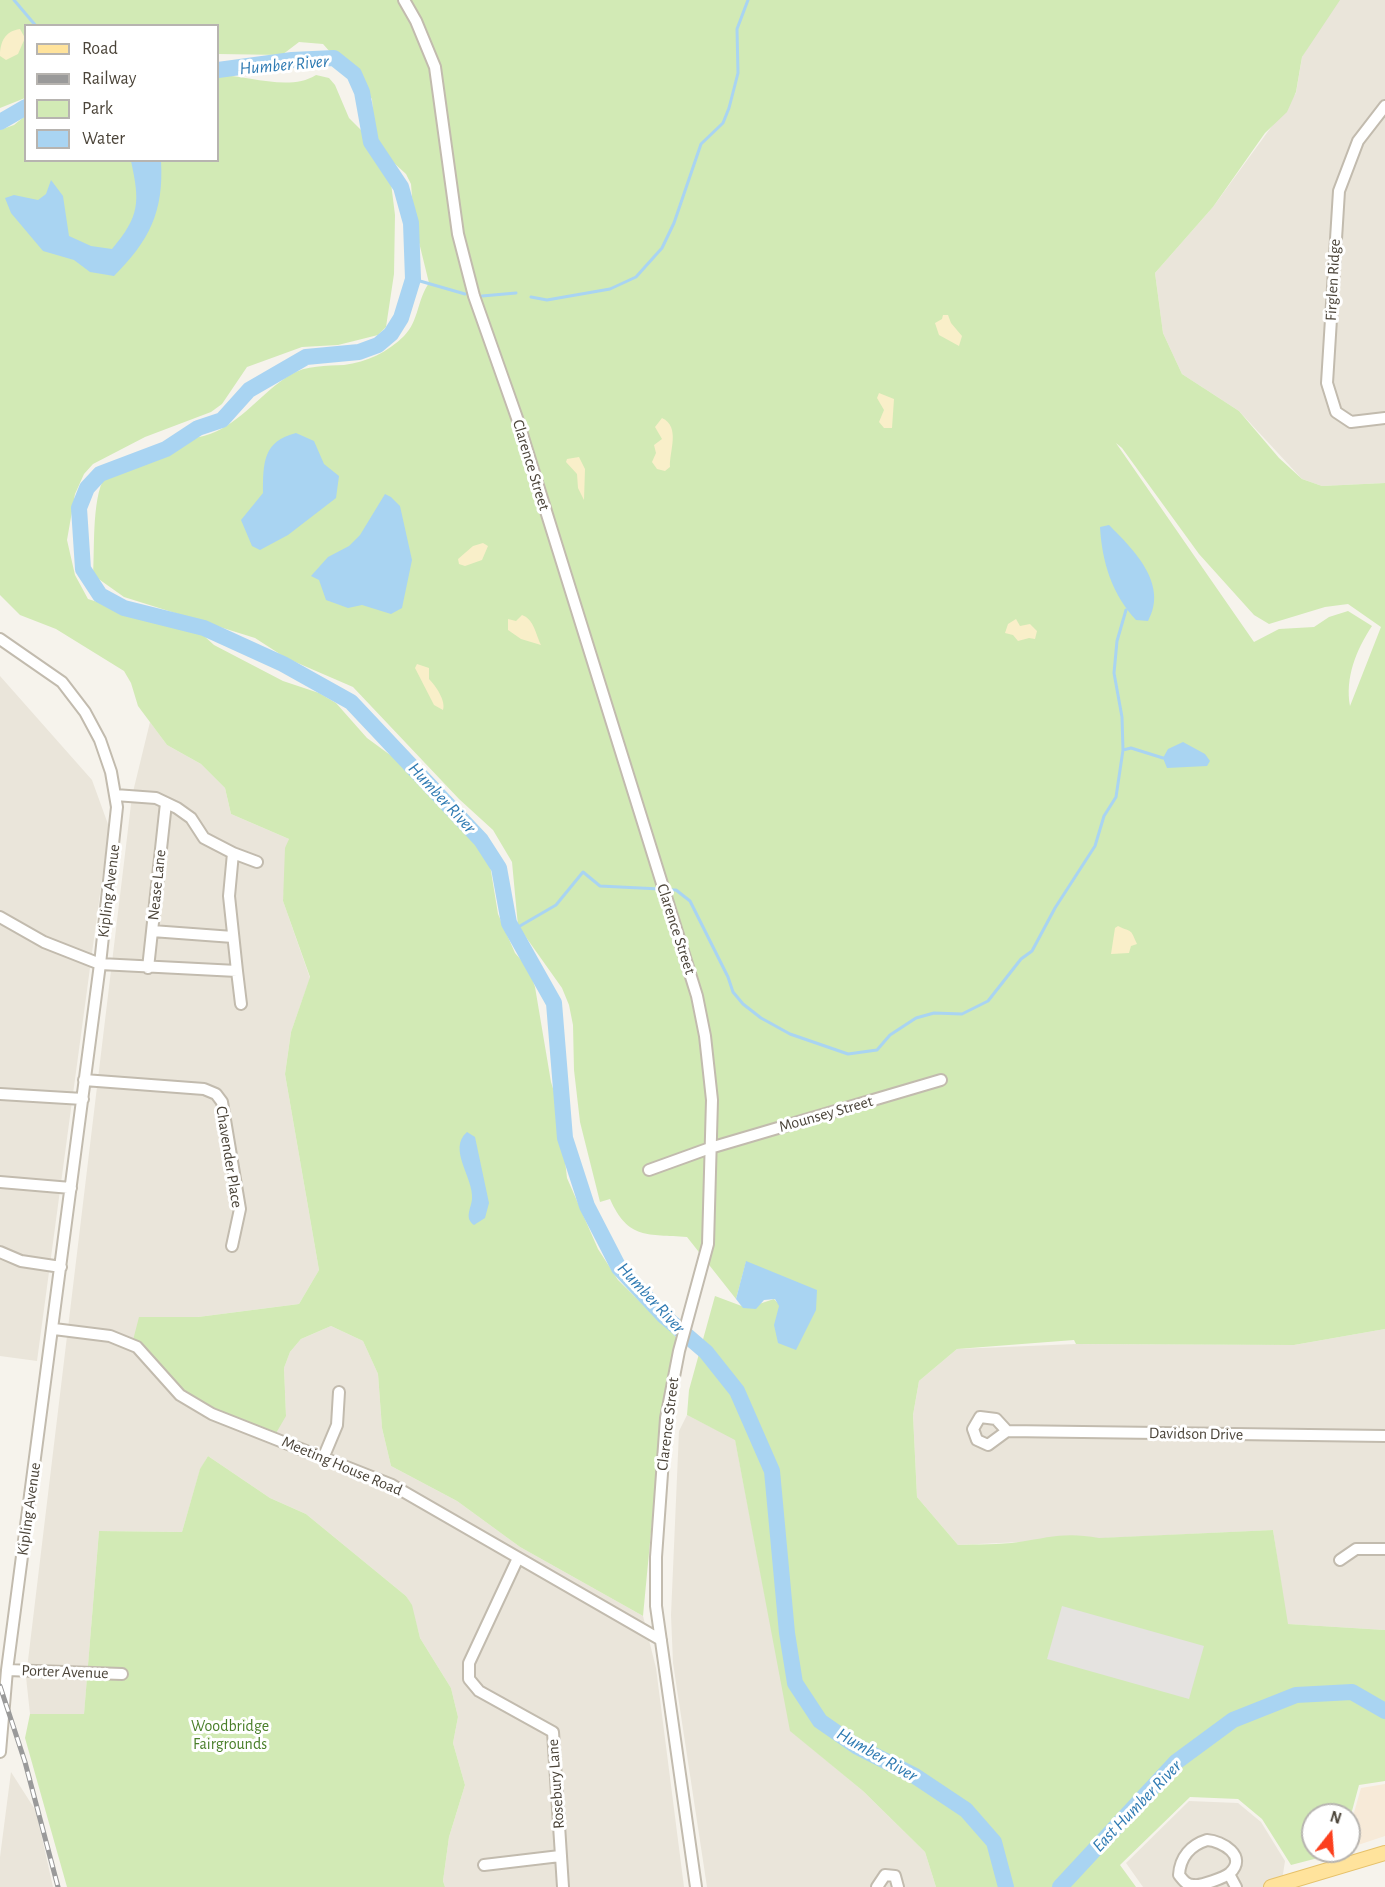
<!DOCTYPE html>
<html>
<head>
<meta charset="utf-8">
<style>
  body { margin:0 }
  #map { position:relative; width:1385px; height:1887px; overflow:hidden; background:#f6f3ec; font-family:"Alegreya Sans",sans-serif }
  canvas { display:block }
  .legend { position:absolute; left:24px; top:24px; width:195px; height:138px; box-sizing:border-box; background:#fff; border:2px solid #b7b4b0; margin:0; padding:8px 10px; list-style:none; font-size:18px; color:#4b4439 }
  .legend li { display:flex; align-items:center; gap:12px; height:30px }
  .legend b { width:30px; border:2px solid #b7b4b0 }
  .north { position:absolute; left:1301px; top:1803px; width:60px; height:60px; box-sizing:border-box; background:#fff; border:2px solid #b7b4b0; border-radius:50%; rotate:17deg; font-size:16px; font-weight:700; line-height:24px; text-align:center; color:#4b4439 }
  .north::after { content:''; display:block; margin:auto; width:21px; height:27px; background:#fc3f1d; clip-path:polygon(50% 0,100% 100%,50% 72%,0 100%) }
</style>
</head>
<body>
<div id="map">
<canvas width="1385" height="1887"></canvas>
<ul class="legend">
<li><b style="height:8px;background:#ffe39c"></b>Road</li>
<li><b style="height:8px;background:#9a9a9a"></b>Railway</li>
<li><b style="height:16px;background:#d2eab5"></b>Park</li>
<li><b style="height:16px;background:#a9d4f2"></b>Water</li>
</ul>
<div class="north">N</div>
</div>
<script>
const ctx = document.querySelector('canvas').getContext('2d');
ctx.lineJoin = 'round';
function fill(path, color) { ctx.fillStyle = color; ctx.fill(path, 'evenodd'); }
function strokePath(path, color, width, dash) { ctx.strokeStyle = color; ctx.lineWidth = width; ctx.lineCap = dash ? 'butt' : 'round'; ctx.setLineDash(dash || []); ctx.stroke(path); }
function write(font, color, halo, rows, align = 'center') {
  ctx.font = font + ' "Alegreya Sans",sans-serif'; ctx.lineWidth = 6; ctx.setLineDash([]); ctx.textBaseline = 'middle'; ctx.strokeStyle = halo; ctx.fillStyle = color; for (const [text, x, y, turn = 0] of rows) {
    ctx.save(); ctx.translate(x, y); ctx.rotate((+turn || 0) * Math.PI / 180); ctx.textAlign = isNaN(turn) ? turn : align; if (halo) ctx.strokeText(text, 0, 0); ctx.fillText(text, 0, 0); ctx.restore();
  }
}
const residential = new Path2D(`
  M1334,0H1385V483L1322,486L1302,479L1239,411L1182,374L1163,333L1155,273L1213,207L1296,93L1302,57Z
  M0,676L92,780L109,827L37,1361L0,1356Z
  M150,722L167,745L201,764L225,788L231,814L289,839L283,901L310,978L291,1032L285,1074L319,1270L299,1304L198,1317H140L286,1416L284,1368L290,1352L301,1339L331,1326L363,1341L378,1374L382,1428L391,1466L457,1501L520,1547L643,1616L656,1668L684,1887H445L443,1881L449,1837L465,1785L453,1743L458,1717L451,1688L420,1638L411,1605L406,1596L306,1514L270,1498L208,1456L200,1470L182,1532L99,1531L84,1715L30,1714L26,1677L132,796Z
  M1385,1329V1630L1287,1624L1273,1530L958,1545L917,1497L913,1415L919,1381L957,1349L1076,1344L1294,1345Z
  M687,1415L735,1439L791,1731L863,1791L925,1852L936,1887H707L673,1663L671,1615L679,1431Z
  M11,1772L36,1811L53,1887H0V1857Z
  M1189,1801L1238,1803L1261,1822L1285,1861L1281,1887H1143L1126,1863Z`);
const commercial = new Path2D(`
  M1385,1784V1836L1349,1848V1830L1361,1788Z`);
const green = new Path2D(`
  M0,0H1340L1302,57L1296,92L1287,112L1265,133L1213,207L1155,273L1163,333L1182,374L1239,411L1279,458L1302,479L1322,486L1385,483V1329L1294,1345L1076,1344L1074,1340L957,1349L919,1381L913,1415L917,1497L958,1545C978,1544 999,1545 1019,1542C1051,1537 1066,1532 1099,1538L1273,1530L1288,1624L1385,1630V1781L1359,1785L1349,1822V1815H1313V1851L1341,1852L1291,1865L1262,1819L1238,1799L1190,1797L1120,1865L1136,1887H936L925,1852L863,1791L790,1731L735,1440L687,1415L689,1390L715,1296L747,1308L774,1299L803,1329L746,1262L736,1299L687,1237C648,1234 628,1240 610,1199L600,1202L580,1122L574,1070L573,1025L569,1005L562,988L518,926L512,862L493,830L459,799L353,687L286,658L255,638L124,597L93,575C95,550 91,490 108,473C115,466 172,444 184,440C192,438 202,437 210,434C241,423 262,392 290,375C306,365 327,366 344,365C367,362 388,352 404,336C419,321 417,300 429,283L414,222L411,184L406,174L382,152L374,128L372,99L323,44L299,42L282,55L218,54V26H26L25,98L0,108ZM1116,443L1122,448L1199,554L1254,615L1269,624L1325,607L1348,604L1381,627L1350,706C1345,678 1356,650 1372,626L1348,611L1329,617L1314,627L1279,629L1254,642Z
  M218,75C248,75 289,92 316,75L329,78L335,85L349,118L365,134L372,153L391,183L395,215L394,274L386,327L378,335L338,345L302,347L247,367L222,404L211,412L145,437L93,464L84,474L75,494L67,540L75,575L88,599L203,635L214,645L283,681L319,693L336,703L367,738L397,760L420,782L488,853L498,914L515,953L529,969L535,987L551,1082L559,1108L567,1178L598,1249L618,1280L676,1337L662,1416L643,1616L520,1547L457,1501L391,1466L382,1428L378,1374L363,1341L331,1326L301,1339L290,1352L284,1368L286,1416L272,1440L187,1401L132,1344L139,1317H198L299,1304L319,1270L285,1074L291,1032L310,977L283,901L285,848L289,839L231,814L225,788L201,764L167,745L138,706L131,683L124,671L56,629L20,615L0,595V130L14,125L25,116L26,160H218Z
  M208,1456L270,1498L306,1514L406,1596L412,1605L420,1638L451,1688L458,1717L453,1743L465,1785L449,1837L443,1881L445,1887H67L25,1738L30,1714H84L99,1531L182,1532L200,1469Z`);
const sand = new Path2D(`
  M20,29L25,38L18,54L6,60L0,56C0,42 5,31 20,29Z
  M943,315H948L951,323L962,336L959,346L939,335L935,323L942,319Z
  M879,393L894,399L892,428H884L879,422L884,410L877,398Z
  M662,418C681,427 669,452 670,467L665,471L657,469L652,462L656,453L654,445L662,439L655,427Z
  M579,457L585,469L584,500L578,488L577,474L566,462L567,459Z
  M483,543L488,546L482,560L465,566L459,564L458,559L473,546Z
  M522,615C534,619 536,635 541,645L521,639L508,630V619L516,621Z
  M1016,619L1020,626L1030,624L1037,631L1035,639L1029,638L1018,641L1013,635L1005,633L1008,624Z
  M417,664L429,668V679C436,686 446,701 443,710L434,705L415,668Z
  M1118,926C1133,933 1130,928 1137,944L1131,946L1129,953L1111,954L1115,928Z`);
const parking = new Path2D(`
  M1062,1606L1204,1646L1189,1699L1047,1659Z`);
const water = new Path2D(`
  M131,161H161C164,212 149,241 114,276L90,272L74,260L43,251L11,213L5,198L14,195L38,200L46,194L51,180L63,196L69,236L91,246L112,249C140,216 140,202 131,161Z
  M296,433L314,441L324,464L339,476L336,498L288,535L260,550L252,546L241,520L263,493C263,463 263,441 296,433Z
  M385,494L391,497L400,506L412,560L402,608L391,614L362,605L348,608L326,600L319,580L311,576L328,557L349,546L360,535Z
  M1109,525C1133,549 1169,584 1148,621L1136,620C1112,594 1102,562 1100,527Z
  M1183,742L1205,754L1210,761L1207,766L1167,768L1163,758L1168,749Z
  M467,1132L475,1137L489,1203L485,1218L474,1225C464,1218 471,1209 472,1199C474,1178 447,1149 467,1132Z
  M746,1261L817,1290L816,1310L796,1350L778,1343L774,1325L779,1306L775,1299L764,1300L756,1309L743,1308L736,1299Z`);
const stream = new Path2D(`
  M14,0L36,26
  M413,279L465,294
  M482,296L516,293
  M531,297L547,300L610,289L636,277L662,248L674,223L701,144L723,123L729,108L738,73L737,29L748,0
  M1123,750L1131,748L1163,758
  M667,890H676L690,901L728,977L733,992L743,1004L761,1018L790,1034L848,1054L877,1050L890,1035L916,1018L934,1013L962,1014L988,1001L1021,959L1032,951L1055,908L1095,846L1104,816L1116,797L1123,750L1122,717L1114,673L1117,641L1126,610
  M513,930L556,905L583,872L600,886L660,889`);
const river = new Path2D(`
  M218,70L292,60L334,58L354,74L362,92L371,142L401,187L411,223L413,279L401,318L391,334L378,345L359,352L306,357L249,390L222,420L198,428L166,449L100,474L87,488L79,508L83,569L100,595L124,608L204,628L283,664L351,702L481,840L499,868L509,923L554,1003L565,1138L587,1206L619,1268L664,1316L706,1352L737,1391L772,1471L787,1633L795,1683L820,1721L856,1746L915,1776L966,1810L994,1842L1006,1887
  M0,122L26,107
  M1060,1887L1176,1762L1233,1720L1296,1695L1352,1692L1385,1711`);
const minor = new Path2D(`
  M404,0L416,21L435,67L458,234L474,296L517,418L697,996L705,1036L712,1100L708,1244L679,1351L666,1418L656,1557V1606L696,1887
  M1385,106L1358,141L1339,191L1327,383L1336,412L1351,422L1385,418
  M0,639L62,682L85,712L100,740L111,772L117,807L100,964L7,1670L0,1752
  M233,853L257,862
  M0,917L44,942L100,964L237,971L229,896L233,853L204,838L191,818L177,808L156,798L115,795
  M152,931L233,937
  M148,968L166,803
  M237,971L241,1004
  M84,1080L204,1089L216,1094L222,1102L240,1209L232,1246
  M0,1094L83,1099
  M649,1170L710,1148L941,1080
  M0,1182L71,1188
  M0,1252L21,1261L61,1267
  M54,1329L110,1336L137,1347L180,1395L212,1414L392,1485L661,1640
  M1007,1431L996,1419L980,1417L973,1429L977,1440L988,1445L1007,1431L1385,1436
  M324,1456L337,1425L339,1392
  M518,1558L469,1663V1679L479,1691L553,1732L563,1887
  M1340,1560L1356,1549H1385
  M7,1670L122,1674
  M1207,1840C1222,1841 1248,1856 1230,1873C1224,1878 1201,1886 1194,1885C1186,1885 1183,1880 1179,1875C1180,1857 1191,1845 1207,1840Z
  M484,1865L560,1856
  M1229,1874L1236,1887
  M877,1887L885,1875L895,1876L898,1887`);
const major = new Path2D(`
  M1271,1887L1385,1853`);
const rail = new Path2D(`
  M0,1686L25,1762L58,1887`);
const streetNames = [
  ["Firglen Ridge",1333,280,-87],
  ["Clarence Street",531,465,73],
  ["Nease Lane",157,885,-84],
  ["Kipling Avenue",109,891,-83],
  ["Clarence Street",676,929,72],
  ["Mounsey Street",826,1114,-16],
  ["Chavender Place",229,1157,81],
  ["Clarence Street",668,1424,-83],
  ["Davidson Drive",1196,1434,1],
  ["Meeting House Road",342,1466,23],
  ["Kipling Avenue",29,1509,-82],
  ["Porter Avenue",65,1672,2],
  ["Rosebury Lane",556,1784,-94]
];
const parkNames = [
  ["Woodbridge",230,1726],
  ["Fairgrounds",230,1744]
];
const waterNames = [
  ["Humber River",284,65,-5],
  ["Humber River",442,798,47],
  ["Humber River",651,1298,47],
  ["Humber River",877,1755,30],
  ["East Humber River",1137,1806,-46]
];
fill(residential, '#eae5da');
fill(commercial, '#f7ead8');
fill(green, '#d2eab5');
fill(sand, '#f9efc9');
fill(parking, '#e5e3e0');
fill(water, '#a9d4f2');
strokePath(stream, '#a9d4f2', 3);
strokePath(river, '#a9d4f2', 16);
strokePath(minor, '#c2bbae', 14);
strokePath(major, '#e6c16a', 16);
strokePath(minor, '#fff', 10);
strokePath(major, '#ffe39c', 14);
strokePath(rail, '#9a9a9a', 5);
strokePath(rail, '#fff', 3, [9]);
write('16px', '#4b4439', '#fff', streetNames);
write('16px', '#4a7f2a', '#fff', parkNames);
write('italic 18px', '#2e7ab2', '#fff', waterNames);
</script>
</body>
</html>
